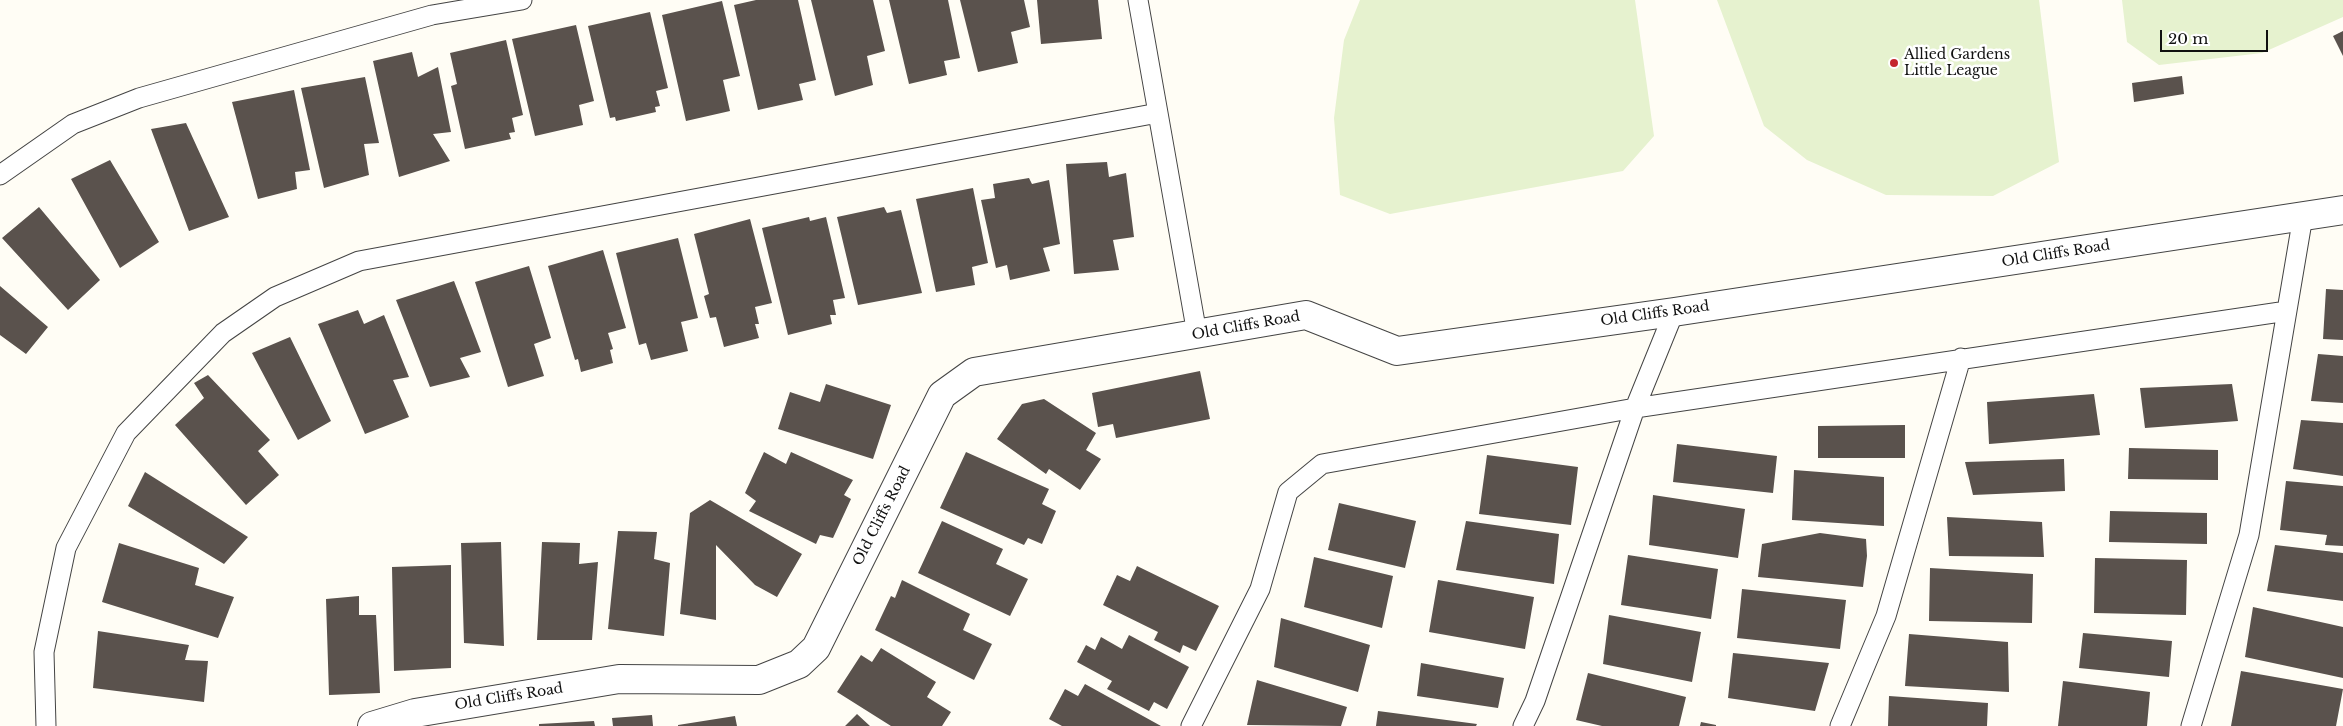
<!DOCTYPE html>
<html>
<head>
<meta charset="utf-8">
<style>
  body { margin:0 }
  #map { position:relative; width:2343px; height:726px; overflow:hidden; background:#fffdf5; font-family:"Libre Baskerville",serif }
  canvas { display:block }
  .scale { position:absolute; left:2160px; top:30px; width:108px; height:22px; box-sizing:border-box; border:2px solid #111; border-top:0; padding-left:6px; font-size:15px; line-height:18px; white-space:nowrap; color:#111; -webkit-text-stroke:4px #fff; paint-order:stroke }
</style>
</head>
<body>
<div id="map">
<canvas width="2343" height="726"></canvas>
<div class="scale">20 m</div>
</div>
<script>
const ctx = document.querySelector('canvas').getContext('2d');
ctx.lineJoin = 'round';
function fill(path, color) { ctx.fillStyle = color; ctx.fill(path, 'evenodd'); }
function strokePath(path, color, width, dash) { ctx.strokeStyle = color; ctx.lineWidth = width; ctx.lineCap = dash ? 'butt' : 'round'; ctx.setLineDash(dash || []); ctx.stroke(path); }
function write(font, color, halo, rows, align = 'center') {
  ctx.font = font + ' "Libre Baskerville",serif'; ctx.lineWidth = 5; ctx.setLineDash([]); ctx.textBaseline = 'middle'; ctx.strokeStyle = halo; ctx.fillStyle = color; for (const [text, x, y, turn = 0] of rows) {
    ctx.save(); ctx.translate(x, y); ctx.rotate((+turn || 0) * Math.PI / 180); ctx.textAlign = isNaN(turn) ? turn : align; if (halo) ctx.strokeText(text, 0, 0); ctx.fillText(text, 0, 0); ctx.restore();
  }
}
const pitch = new Path2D(`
  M1360,0H1635L1654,136L1623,171L1390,214L1340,195L1334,118L1344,40Z
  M1717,0H2039L2059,162L1993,196L1886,195L1807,160L1764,126Z
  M2122,0H2343V17L2262,53L2159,65L2127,42Z`);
const building = new Path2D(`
  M756,0H798L816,80L799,84L803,100L758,110L734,5Z
  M811,0H873L885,51L867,56L873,85L835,96Z
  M889,0H948L960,58L944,61L947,75L909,84Z
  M960,0H1024L1030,27L1011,32L1018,63L978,72Z
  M1037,0H1098L1102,39L1041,44Z
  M722,1L740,76L723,80L730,111L686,121L662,15Z
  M650,12L668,88L656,91L660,106L655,107L656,112L616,121L615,117L610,118L588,26Z
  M576,25L594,101L579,105L583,125L535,136L512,39Z
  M2343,31V56L2333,36Z
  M506,40L523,115L512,118L515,132L509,133L511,139L465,149L451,86L457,84L450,53Z
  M412,52L418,77L438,67L451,132L433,134L450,161L399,177L373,61Z
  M2182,76L2184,94L2134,102L2132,83Z
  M365,77L379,143L364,144L369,175L324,188L301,88Z
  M294,90L310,170L295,172L297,189L258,199L232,102Z
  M186,123L229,217L189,231L151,129Z
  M110,160L159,242L120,268L71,179Z
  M1107,162L1109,177L1126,173L1134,237L1113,240L1119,270L1074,274L1066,164Z
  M1029,178L1032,184L1049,180L1060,244L1043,248L1050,271L1010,280L1007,265L996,268L981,200L995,198L993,184Z
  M973,188L988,263L972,267L975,285L936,292L916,199Z
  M39,207L100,280L68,310L2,238Z
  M884,207L887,213L901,210L922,293L858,305L837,217Z
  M809,217L810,221L826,217L845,298L833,300L836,315H830L832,324L788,335L762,228Z
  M750,219L772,303L755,307L759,324H755L759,338L724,347L716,317L710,318L704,296L709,294L694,234Z
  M678,238L698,318L681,322L688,351L651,360L646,343L639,345L616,253Z
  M603,250L626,328L608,333L613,349L610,350L613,363L581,372L578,359L575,360L548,266Z
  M529,266L551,338L534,344L544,376L508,387L475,282Z
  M454,281L481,352L460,358L470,377L430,387L396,300Z
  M0,286L48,327L26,354L0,335Z
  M2326,289L2343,290V340L2323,339Z
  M358,310L364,324L384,315L409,377L393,380L409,417L365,434L318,324Z
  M290,337L331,421L298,440L252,353Z
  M2318,354L2343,356V403L2311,401Z
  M1200,371L1210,419L1116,438L1113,424L1098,427L1092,393Z
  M208,375L270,440L258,451L279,475L246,505L175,425L204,398L194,383Z
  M826,384L891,405L873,459L778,429L790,392L820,402Z
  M2232,384L2238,421L2145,428L2140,388Z
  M2094,394L2100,435L1989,444L1987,402Z
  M1044,399L1096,433L1086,450L1101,459L1080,490L1049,469L1046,474L997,439L1022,404Z
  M2301,420L2343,423V476L2293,469Z
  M1905,425V458H1818V426Z
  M1677,444L1777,456L1773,493L1673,482Z
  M2129,448L2218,450V480L2128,479Z
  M764,452L786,464L791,452L853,480L844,495L851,499L833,538L820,535L816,544L749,511L756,501L745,493Z
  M966,452L1049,489L1042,504L1056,511L1042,544L1028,538L1024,545L940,508Z
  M1487,455L1578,467L1571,525L1479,514Z
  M2064,459L2065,491L1973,495L1965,462Z
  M1794,470L1884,477V526L1792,520Z
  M145,472L248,537L224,564L128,506Z
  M2286,481L2343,486V546L2325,545L2327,535L2280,530Z
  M1653,495L1745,509L1738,558L1649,545Z
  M710,500L802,554L777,597L755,585L716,545V620L680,614L690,513Z
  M1339,503L1416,521L1405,568L1328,550Z
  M2110,511L2207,513V544L2109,542Z
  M1947,517L2042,522L2044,557L1949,556Z
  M942,521L1003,549L996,564L1028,579L1010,616L918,573Z
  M1466,521L1559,534L1554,584L1456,570Z
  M618,531L657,532L654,559L670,563L664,636L608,629Z
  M1820,533L1866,539L1867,556L1863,587L1758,577L1762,544Z
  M501,542L504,646L464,643L461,543Z
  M542,542L580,543L579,564L598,562L592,640H537Z
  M119,543L199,568L195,585L234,597L218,638L102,602Z
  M2275,545L2343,553V601L2267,591Z
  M1628,555L1718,569L1711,619L1621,605Z
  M1314,557L1393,576L1382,628L1304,607Z
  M2095,558L2187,560L2186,615L2094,613Z
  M451,565V668L394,671L392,567Z
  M1137,566L1219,606L1196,651L1183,645L1180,653L1154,640L1158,632L1103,605L1117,575L1130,581Z
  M1930,568L2033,574L2032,623L1929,621Z
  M902,580L970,614L963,630L992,644L974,680L875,630L891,596L895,598Z
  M1438,580L1534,597L1525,649L1429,632Z
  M1742,589L1846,600L1840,649L1737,638Z
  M359,596V615H376L380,693L329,695L326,599Z
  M2253,607L2343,627V678L2245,657Z
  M1609,615L1701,632L1692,682L1603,664Z
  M1281,618L1370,645L1358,692L1274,667Z
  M98,631L189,645L185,660L208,661L204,702L93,688Z
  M2083,633L2172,641L2169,677L2079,668Z
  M1909,634L2008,642L2009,692L1905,686Z
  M1129,635L1189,667L1167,709L1154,702L1149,711L1107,689L1112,681L1077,662L1086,645L1095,650L1101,637L1122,649Z
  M881,648L936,682L927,697L951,712L942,726H891L837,692L861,655L872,662Z
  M1733,653L1829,663L1815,711L1728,698Z
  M1421,663L1504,678L1498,708L1417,696Z
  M2241,671L2343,689L2336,726H2231Z
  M1588,673L1686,697L1679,726H1602L1576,720Z
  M1257,680L1347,707L1341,726L1247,725Z
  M2063,681L2150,692L2147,726H2058Z
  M1085,684L1161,726H1062L1049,719L1065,689L1078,696Z
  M1889,696L1988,703L1987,726H1888Z
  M1378,711L1477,724L1476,726H1376Z
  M857,714L870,726H845Z
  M652,715L653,726H613L612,718Z
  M735,716L737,726H678V725Z
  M594,721L595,726H539V724Z
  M1701,722L1716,725V726H1700Z`);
const service = new Path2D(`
  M1158,113L1197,334
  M0,175L73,124L139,98L432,15L522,0
  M46,726L44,652L66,548L126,433L223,333L275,297L359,261L1158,113L1138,0
  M1191,726L1260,589L1288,492L1322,464L1635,408L1674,312
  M1523,726L1535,701L1635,408L2287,311
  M1840,726L1886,616L1961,358
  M2191,726L2249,535L2303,216`);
const minor = new Path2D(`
  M372,726L415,713L619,679L759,680L799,664L816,648L942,395L974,372L1306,315L1397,351L1674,312L2343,210`);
const markers = [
  [1894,63,5,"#c4262e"]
];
const poiNames = [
  ["Allied Gardens",1904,55],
  ["Little League",1904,71]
];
const streetNames = [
  ["Old Cliffs Road",2056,254,-9],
  ["Old Cliffs Road",1655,314,-8],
  ["Old Cliffs Road",1246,326,-10],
  ["Old Cliffs Road",882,516,-63],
  ["Old Cliffs Road",509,697,-9]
];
fill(pitch, '#e6f2cf');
fill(building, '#5a524d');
strokePath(service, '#444', 21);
strokePath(minor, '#444', 30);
strokePath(service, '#fff', 19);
strokePath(minor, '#fff', 28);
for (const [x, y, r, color] of markers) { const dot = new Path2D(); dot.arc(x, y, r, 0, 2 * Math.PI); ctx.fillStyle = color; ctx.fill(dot); strokePath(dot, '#fff', 2); }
write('14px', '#111', '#fff', poiNames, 'left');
write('14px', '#111', '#fff', streetNames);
</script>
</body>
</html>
